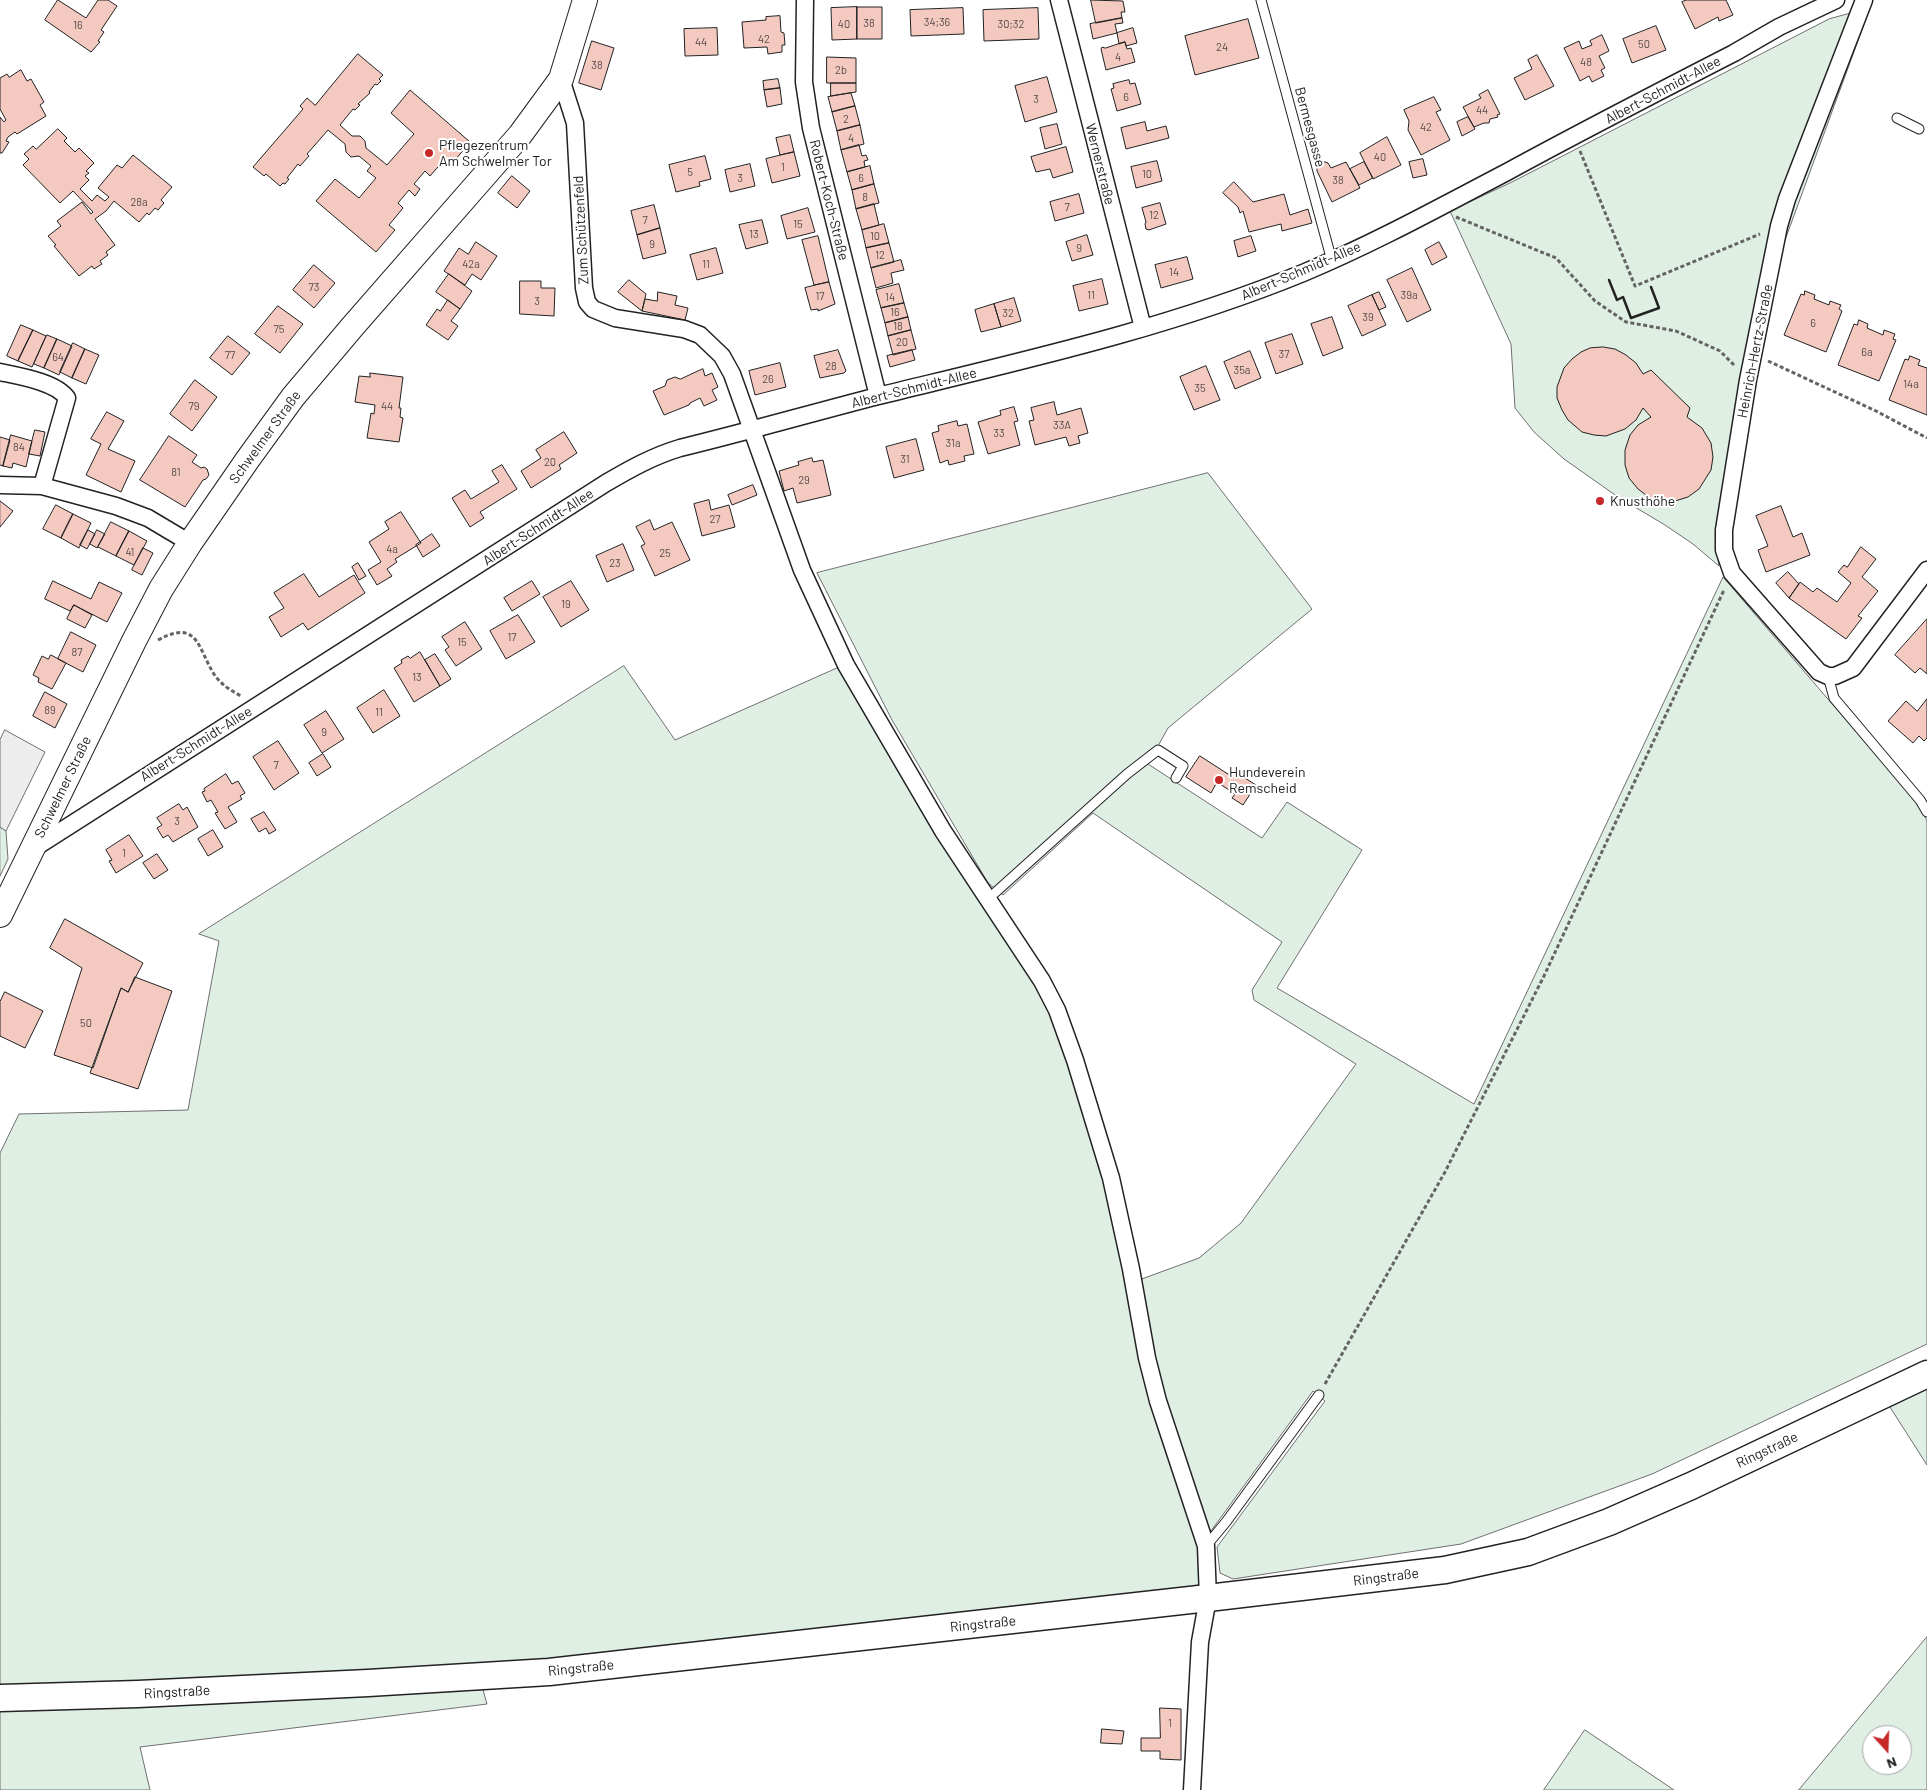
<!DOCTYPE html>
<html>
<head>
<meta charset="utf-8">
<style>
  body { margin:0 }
  #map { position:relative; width:1927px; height:1790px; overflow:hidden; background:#fff; font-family:Barlow,sans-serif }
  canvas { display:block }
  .north { position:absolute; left:1862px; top:1725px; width:50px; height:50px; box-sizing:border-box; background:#fff; border:1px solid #a7a7a7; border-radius:50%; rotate:160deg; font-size:14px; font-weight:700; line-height:20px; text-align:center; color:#222 }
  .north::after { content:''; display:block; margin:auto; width:18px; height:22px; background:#c62828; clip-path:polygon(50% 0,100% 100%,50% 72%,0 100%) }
</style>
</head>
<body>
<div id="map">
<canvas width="1927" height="1790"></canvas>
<div class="north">N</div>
</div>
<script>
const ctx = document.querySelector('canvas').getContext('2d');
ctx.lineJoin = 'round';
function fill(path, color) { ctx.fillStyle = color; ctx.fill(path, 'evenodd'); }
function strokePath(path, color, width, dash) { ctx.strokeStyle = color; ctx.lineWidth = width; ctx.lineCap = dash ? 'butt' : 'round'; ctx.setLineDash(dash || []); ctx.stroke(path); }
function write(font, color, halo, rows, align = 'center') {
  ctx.font = font + ' Barlow,sans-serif'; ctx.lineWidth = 4; ctx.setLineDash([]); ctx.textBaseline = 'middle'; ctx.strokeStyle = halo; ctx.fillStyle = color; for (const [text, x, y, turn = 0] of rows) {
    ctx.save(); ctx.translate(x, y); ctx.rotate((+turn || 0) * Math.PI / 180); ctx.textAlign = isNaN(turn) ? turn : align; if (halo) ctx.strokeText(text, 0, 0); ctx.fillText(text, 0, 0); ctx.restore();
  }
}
const green = new Path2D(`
  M1870,8L1781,251L1716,545L1719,566L1693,544L1665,525L1618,497L1564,459L1534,432L1515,408L1511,344L1450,211L1512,182L1829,19Z
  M1208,473L1312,609L1168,728L1148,764L1262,838L1287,802L1362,850L1277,988L1474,1104L1723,577L1919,805L1927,821V1344L1652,1474L1461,1544L1233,1579L1220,1573L1217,1547L1325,1401L1313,1391L1208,1535L1163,1400L1139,1280L1199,1258L1241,1223L1356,1064L1254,1000L1252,990L1282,942L1093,813L1003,895L988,883L892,720L817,573Z
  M624,666L675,740L839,667L1046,1003L1071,1065L1097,1152L1201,1550L1198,1589L500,1666L0,1688V1153L19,1114L188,1110L219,941L199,934Z
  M0,827L6,831L8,859L0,876Z
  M1927,1385V1465L1888,1404Z
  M1927,1637V1790H1799ZM1872,1735H1902V1765H1872Z
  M483,1690L487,1704L140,1747L150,1790H0V1710Z
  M1585,1730L1674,1790H1544Z`);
const parking = new Path2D(`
  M5,730L45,752L6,831L0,827V740Z`);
const building = new Path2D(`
  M58,0L86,18L98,0H108L117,6L101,30L104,32L98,41L100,42L91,52L45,20Z
  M1091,0L1123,1L1125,12H1121L1122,18L1096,23Z
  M1687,0H1726L1733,15L1719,21L1718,17L1695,29L1682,2Z
  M857,7H882V39H857Z
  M857,7V39L832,40L831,8Z
  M963,8L964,34L911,36L910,10Z
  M1038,8L1039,39L984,41L983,10Z
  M780,16L781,32L784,33L785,45H782V52L768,54L767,47L744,48L742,22L766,20V17Z
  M1122,18L1123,23L1115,24L1117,33L1093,39L1090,24Z
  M1248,19L1259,58L1195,75L1185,36Z
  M1656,26L1666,50L1632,63L1623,39Z
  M717,28L718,55L685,56L684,29Z
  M1133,28L1137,43L1126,46L1125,42L1119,44L1117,33Z
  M1602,35L1609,51L1599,56L1605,68L1601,70L1604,76L1592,82L1589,76L1580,81L1564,48L1579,41L1582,49L1592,45L1590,41Z
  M592,41L614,48L601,90L579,83Z
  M1125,42L1127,49L1131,48L1135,62L1106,70L1101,49L1102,47L1105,48Z
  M358,54L383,75L379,79L381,81L377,85L375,84L369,92L370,93L358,104L360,105L355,110L353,109L340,125L352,136H360L365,141L366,148L387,165L414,134L391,113L410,90L470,142L451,165L445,159L430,176L425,171L414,184L420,189L415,196L409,190L398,203L403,208L389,225L395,230L376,252L316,201L335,179L359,198L376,178L367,171L371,166L359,156L351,157L346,152L345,144L328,130L307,154L309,156L300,166L298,164L287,178L289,179L285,184L283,183L280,186L266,174L264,176L253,167L303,109L300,106L307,98L315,105Z
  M1537,55L1554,86L1525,100L1514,78L1532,69L1528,60Z
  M827,57L856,58V83H827Z
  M21,70L27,81L31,79L44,102L40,105L46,116L17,134L15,132L8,137L6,141L9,142L2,153H0V117L4,122L6,120L0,109V78L7,74L9,77Z
  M1047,77L1057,112L1025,122L1015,86Z
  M778,79L780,88L764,90L763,81Z
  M1129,80L1130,84L1135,83L1141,104L1117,111L1111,89L1114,88L1113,84Z
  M831,83H856V92L831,96Z
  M780,88L782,104L767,107L764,90Z
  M1488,90L1500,114L1497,115L1498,117L1490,119L1489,123H1484L1474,127L1463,107L1481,98L1479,95Z
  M851,93L855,106L832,112L828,97Z
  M1434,97L1441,110L1436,112L1450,140L1421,155L1408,130L1409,121L1404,110Z
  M855,106L860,125L837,131L832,112Z
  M1468,117L1475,129L1462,136L1457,122Z
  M1145,122L1147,131L1166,126L1169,138L1126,149L1121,128Z
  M1057,124L1062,144L1045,149L1040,128Z
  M860,125L864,144L841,150L837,131Z
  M58,129L67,138L64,141L75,152L79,148L94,163L86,171L89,173L85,176L89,180L80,189L92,201L97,195L105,201L109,197L98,188L117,165L122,168L133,155L172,187L161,200L164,203L158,210L155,208L149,215L147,213L139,222L114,201L106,211L95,219L115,245L106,252L108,255L100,261L102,264L94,269L92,266L79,276L54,246L56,245L48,236L61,226L57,221L82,202L91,214L93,212L73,191L60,203L23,165L29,159L24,154L33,146L36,149Z
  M790,135L794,152L780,155L776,138Z
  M1387,137L1401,165L1373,179L1360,153Z
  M859,145L862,156L866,155L868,160L864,161L865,167L847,172L841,150Z
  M1066,147L1073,172L1053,178L1050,169L1036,172L1031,157Z
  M794,152L800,176L772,183L766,159Z
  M705,156L711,179L699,182L700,186L676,192L669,165Z
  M1423,159L1427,175L1413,178L1409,162Z
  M1157,161L1162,181L1136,188L1131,167Z
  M1325,162L1328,163L1331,168L1346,162L1360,188L1332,202L1317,171V164Z
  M1364,162L1373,178L1359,185L1350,169Z
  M750,164L755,186L730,192L725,170Z
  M870,166L874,184L852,190L847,172Z
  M512,176L530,191L517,208L498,193Z
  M1234,182L1253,202L1284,194L1290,215L1308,209L1312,223L1282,231L1281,224L1249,232L1243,211L1240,213L1238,207L1223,193Z
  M874,184L879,203L856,209L852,190Z
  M1079,194L1084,213L1055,221L1050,202Z
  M1160,203L1166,224L1149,230L1146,229L1145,224L1146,222L1142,208Z
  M874,204L879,225L862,230L856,209Z
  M654,205L660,228L637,235L631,211Z
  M808,208L815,232L787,239L781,216Z
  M762,220L768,243L746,249L739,225Z
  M884,224L889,243L866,248L862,230Z
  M660,228L666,253L643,259L637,235Z
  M1087,235L1093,255L1072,261L1066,242Z
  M818,236L829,282L814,285L802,240Z
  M1251,236L1256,251L1238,257L1234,241Z
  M476,242L497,256L481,280L472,274L465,285L444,271L459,248L468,254Z
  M1439,242L1447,257L1432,265L1425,250Z
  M889,243L894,262L871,268L866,248Z
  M716,248L723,273L697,280L690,255Z
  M1187,257L1193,279L1161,288L1155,265Z
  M901,260L904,270L891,273L893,283L876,288L871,268Z
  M314,265L335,283L314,308L293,290Z
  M1412,268L1431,310L1407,322L1387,280Z
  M449,274L472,291L460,309L436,292Z
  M1102,279L1108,304L1079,311L1073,286Z
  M629,280L646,294L642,311L618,292Z
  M520,281H541V288H555L554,316L520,314Z
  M829,282L835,304L818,311V309L811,310L805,288Z
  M899,284L904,303L881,308L876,290Z
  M1805,291L1815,295L1814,299L1829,305L1830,301L1841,305L1839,309L1842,311L1826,352L1784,335L1801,294L1804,295Z
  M658,292L677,296L675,305L688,308L685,320L642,311L645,299L657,301Z
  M1379,292L1386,307L1379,310L1372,295Z
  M1372,295L1386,325L1362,336L1348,306Z
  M1014,298L1021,321L1001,327L994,304Z
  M448,300L460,309L451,321L458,326L448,340L426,325L437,309L440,311Z
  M904,303L908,317L885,323L881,308Z
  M994,304L1001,327L981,332L975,310Z
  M278,306L303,324L280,353L255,334Z
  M908,317L911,330L888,336L885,323Z
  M1332,317L1343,348L1323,356L1311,324Z
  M1859,320L1868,324L1867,328L1883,335L1884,330L1895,334L1893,339L1896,340L1879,381L1838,365L1854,324L1857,325Z
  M21,325L33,330L18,361L7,356Z
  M33,330L46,336L32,367L18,361Z
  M911,330L916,349L893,355L888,336Z
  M1292,334L1303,364L1276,374L1265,343Z
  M47,335L57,339L44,368L34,364Z
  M228,336L250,353L232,375L210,358Z
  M57,339L72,346L59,375L44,368Z
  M73,343L85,349L72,378L60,372Z
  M1603,347L1615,349L1626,355L1636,363L1643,374L1651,370L1690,408L1687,417L1702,428L1711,443L1713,457L1711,470L1699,489L1688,497L1675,501H1662L1650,498L1638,489L1629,478L1625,465V450L1630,435L1638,425L1651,417L1643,408L1636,420L1625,429L1606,436L1594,435L1582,432L1568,420L1562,410L1557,398V387L1564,368L1572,359L1581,352L1590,348Z
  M85,349L99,355L86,384L72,378Z
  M838,350L846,371L844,373L820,378L814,356Z
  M912,350L915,360L890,367L887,356Z
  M1250,351L1261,378L1235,389L1224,362Z
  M1910,356L1920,360L1918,365L1927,368V415L1889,400L1905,359L1908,360Z
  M780,363L786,387L755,395L749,371Z
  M1206,366L1220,400L1194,410L1180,377Z
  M703,369L705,376L712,373L718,387L712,390L717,400L704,406L700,398L690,403L689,405L664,415L653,391L665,386L667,380L675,377L680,379Z
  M370,373L403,377L399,408H401L400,417L403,418L399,442L367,438L371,413L374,414L375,405L355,402L359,376L370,377Z
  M195,380L217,397L192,431L170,414Z
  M1054,402L1057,415L1081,408L1088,433L1078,436L1080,443L1069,446L1066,437L1035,445L1029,421L1034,420L1031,408Z
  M1014,407L1018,421L1014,422L1020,445L988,454L978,422L1001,415L1000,411Z
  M107,412L124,421L108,449L135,461L121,492L86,475L101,444L91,439Z
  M957,421L958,426L967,424L974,454L964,456L965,461L949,465L948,460L940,463L932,433L939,431L938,426Z
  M35,430L45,432L40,456L29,454Z
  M564,432L577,453L559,465L561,469L531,488L521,471L541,458L536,450Z
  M11,435L32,441L26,467L13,463L12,468L3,466Z
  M169,436L197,455L192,462L201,468L204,467L207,469L209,475L206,479L203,480L185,507L140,480Z
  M0,437L10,440L3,466L0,465Z
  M916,439L924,470L894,478L886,447Z
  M812,458L813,462L823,460L831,495L797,503L793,488L784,491L779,471L799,465L798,462Z
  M502,465L517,489L480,512L484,518L470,527L452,498L465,490L471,499L499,482L492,471Z
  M753,485L757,495L732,505L728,495Z
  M709,500L711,510L729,505L735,527L702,536L694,504Z
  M0,501L13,511L0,527Z
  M56,505L73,514L61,538L43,529Z
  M1781,506L1793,537L1802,533L1810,555L1766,572L1758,550L1768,546L1756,516Z
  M401,512L421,543L395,559L397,562L387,569L392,576L377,585L368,570L381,562L369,542L389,529L385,522Z
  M73,514L91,523L79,548L61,538Z
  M650,520L654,530L672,522L690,560L655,576L641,546L645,544L636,527Z
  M111,522L129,531L116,556L98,547Z
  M88,530L95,534L87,549L80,545Z
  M97,530L105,534L97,548L90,544Z
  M129,531L147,541L134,565L116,556Z
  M432,534L440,546L423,557L416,545Z
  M623,544L634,570L607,582L596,556Z
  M1861,547L1876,559L1862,577L1878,591L1858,616L1862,618L1846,639L1789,598L1800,582L1813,592L1817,588L1837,602L1851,583L1838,572L1844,565L1847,567Z
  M143,548L153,553L142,575L132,570Z
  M358,563L366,576L359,580L352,567Z
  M1788,572L1799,584L1789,598L1776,583Z
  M304,574L319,597L354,575L365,593L308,630L303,623L281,637L269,617L284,608L274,593Z
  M53,581L91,599L99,582L122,593L107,622L74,605L70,611L45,599Z
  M532,581L540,594L512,611L504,598Z
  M571,581L589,610L561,627L543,597Z
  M74,605L92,615L85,628L67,619Z
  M518,615L535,642L506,659L490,631Z
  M1927,619V674L1920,668L1915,673L1895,655Z
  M465,622L482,649L456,666L445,650L449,647L442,637Z
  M71,632L96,645L83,672L58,659Z
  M420,652L440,686L414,702L394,668L402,663L401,660L408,656L410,658Z
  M435,654L451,679L440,686L425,660Z
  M51,655L66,663L52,689L38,682L39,678L33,675L42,656L48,659Z
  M384,690L400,716L373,733L357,708Z
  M45,692L67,704L55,728L33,716Z
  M1927,699V738L1924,741L1919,736L1913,743L1888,721L1906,701L1917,711Z
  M326,711L344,739L322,753L304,725Z
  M278,741L299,773L274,790L253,757Z
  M323,754L331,767L317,776L309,763Z
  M1200,756L1231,776L1234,771L1256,785L1243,805L1232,798L1235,794L1217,782L1211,793L1186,777Z
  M226,774L232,784L238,781L245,793L240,796L242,799L228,807L237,822L225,829L215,813L218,812L211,800L207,802L202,792L205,791L204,789Z
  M179,804L183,810L187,807L198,827L173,842L168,835L163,838L157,828L162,825L157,818Z
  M264,812L276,830L269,834L266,828L259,832L251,819Z
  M213,830L223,847L208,856L198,839Z
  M129,835L143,856L116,873L109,861L112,860L106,850Z
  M157,854L168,870L154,879L143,863Z
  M65,919L143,963L128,992L121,988L93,1068L54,1055L82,968L50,948Z
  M135,977L172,991L138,1089L90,1073L121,988L128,992Z
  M5,992L43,1011L25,1048L0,1036V1002Z
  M1160,1708L1181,1709V1760L1160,1759V1751H1141V1738H1160Z
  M1102,1729L1124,1731L1122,1744L1101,1743Z`);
const path = new Path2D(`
  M1580,151L1635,286L1760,234
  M1456,217L1556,258L1595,301L1626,322L1676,331L1720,351L1735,366
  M1768,361L1876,411L1927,438
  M158,640C200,617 198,652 216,677C223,686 232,691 241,696
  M1325,1384L1445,1172L1544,976L1724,590`);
const lane = new Path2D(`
  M1261,0L1332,261
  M1897,118L1919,129
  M1828,676L1834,698L1920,800L1927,812
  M988,899L1127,774L1158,750L1183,766L1176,778
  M1206,1546L1226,1522L1319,1395`);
const street = new Path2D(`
  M805,0L804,82L811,128L878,396
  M1059,0L1143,328
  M1864,0L1787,199L1779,226L1748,380L1724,530V550L1732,573L1819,672L1828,676H1835L1853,668L1927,570
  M561,79L575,123L584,288L587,302L593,309L615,318L684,329L700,335L722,356L732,374L802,570L846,665L943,831L1042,981L1057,1010L1075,1060L1111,1178L1131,1269L1147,1358L1158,1401L1206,1546L1208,1598L1200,1642L1192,1790
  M0,372C19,376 56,382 67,398L42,486
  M0,485L42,486L116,506L148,518L190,543
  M36,847L606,483C630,469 653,456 680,448C746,432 812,413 878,396C1021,361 1166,329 1303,273C1373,244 1440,207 1507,172C1582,131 1658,92 1734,53L1779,27L1836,0`);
const secondary = new Path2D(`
  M0,915L134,641L161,589L190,543L248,459L293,397L353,326L520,135L561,79L585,0`);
const primary = new Path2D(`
  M0,1698L138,1694L368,1683L549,1672L1208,1598L1445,1570L1528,1552L1609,1522L1691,1486L1927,1374`);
const wall = new Path2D(`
  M1609,280L1617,300L1623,297L1631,318L1659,308L1651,287`);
const markers = [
  [429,153,5,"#c62828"],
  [1600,501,5,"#c62828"],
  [1219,780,5,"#c62828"]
];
const numberNames = [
  ["34;36",937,22],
  ["38",869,23],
  ["40",844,24],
  ["30;32",1011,24],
  ["16",78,25],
  ["42",764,39],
  ["44",701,42],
  ["50",1644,44],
  ["24",1222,47],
  ["4",1118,57],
  ["48",1586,62],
  ["38",597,65],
  ["2b",841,70],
  ["6",1126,97],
  ["3",1036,99],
  ["44",1482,110],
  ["2",846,119],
  ["42",1426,127],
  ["4",851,138],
  ["40",1380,157],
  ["1",783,167],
  ["5",690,172],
  ["10",1147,174],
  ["3",740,178],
  ["6",861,178],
  ["38",1338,180],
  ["8",865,197],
  ["28a",139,202],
  ["7",1067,207],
  ["12",1154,215],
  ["7",645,220],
  ["15",798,224],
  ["13",754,234],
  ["10",875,236],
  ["9",652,244],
  ["9",1079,248],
  ["12",880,255],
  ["42a",471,264],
  ["11",706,264],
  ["14",1174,272],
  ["73",314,287],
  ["11",1091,295],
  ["39a",1409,295],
  ["17",820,296],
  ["14",890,297],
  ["3",537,301],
  ["16",895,312],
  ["32",1008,313],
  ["39",1368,317],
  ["6",1813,323],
  ["18",898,326],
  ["75",279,329],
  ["20",902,342],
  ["6a",1867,352],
  ["37",1284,354],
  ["77",230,355],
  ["64",58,357],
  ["28",831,366],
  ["35a",1242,370],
  ["26",768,379],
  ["14a",1911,384],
  ["35",1200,388],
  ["79",194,406],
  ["44",387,406],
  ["33A",1062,425],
  ["33",999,433],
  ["31a",953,443],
  ["84",19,447],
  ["31",905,459],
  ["20",550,462],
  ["81",176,472],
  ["29",804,480],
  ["27",715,519],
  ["4a",392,549],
  ["41",130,552],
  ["25",665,553],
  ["23",615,563],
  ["19",566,604],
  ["17",512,637],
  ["15",462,642],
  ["87",77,652],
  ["13",417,677],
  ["89",50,710],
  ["11",379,712],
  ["9",324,732],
  ["7",276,765],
  ["3",177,821],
  ["1",124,853],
  ["50",86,1023],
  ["1",1170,1723]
];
const streetNames = [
  ["Albert-Schmidt-Allee",1663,90,-28],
  ["Bermesgasse",1310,127,75],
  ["Wernerstraße",1100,164,76],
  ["Robert-Koch-Straße",829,200,76],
  ["Zum Schützenfeld",581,230,-93],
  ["Albert-Schmidt-Allee",1301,271,-23],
  ["Heinrich-Hertz-Straße",1755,351,-79],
  ["Albert-Schmidt-Allee",914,388,-14],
  ["Schwelmer Straße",265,437,-54],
  ["Albert-Schmidt-Allee",538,527,-33],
  ["Albert-Schmidt-Allee",196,744,-32],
  ["Schwelmer Straße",63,787,-64],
  ["Ringstraße",1767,1450,-25],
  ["Ringstraße",1386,1577,-7],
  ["Ringstraße",983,1624,-6],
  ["Ringstraße",581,1668,-6],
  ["Ringstraße",177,1692,-3]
];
const poiNames = [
  ["Pflegezentrum",439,145],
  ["Am Schwelmer Tor",439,161],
  ["Knusthöhe",1610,501],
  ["Hundeverein",1229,772],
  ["Remscheid",1229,788]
];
fill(green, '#e0efe3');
strokePath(green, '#6f6f6f', 1);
fill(parking, '#ededed');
strokePath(parking, '#6f6f6f', 1);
fill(building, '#f3c9c0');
strokePath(building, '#222', 1);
strokePath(lane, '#222', 11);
strokePath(street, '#222', 19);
strokePath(secondary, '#222', 26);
strokePath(primary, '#222', 29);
strokePath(path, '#646464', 3, [4, 2.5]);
strokePath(lane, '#fff', 9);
strokePath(street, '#fff', 16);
strokePath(secondary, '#fff', 24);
strokePath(primary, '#fff', 26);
strokePath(wall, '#222', 2.5);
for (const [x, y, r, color] of markers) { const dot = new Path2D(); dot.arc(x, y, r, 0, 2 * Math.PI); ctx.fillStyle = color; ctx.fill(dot); strokePath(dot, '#fff', 2); }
write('11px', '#564c4a', null, numberNames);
write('14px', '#222', '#fff', streetNames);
write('14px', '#222', '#fff', poiNames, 'left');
</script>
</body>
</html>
